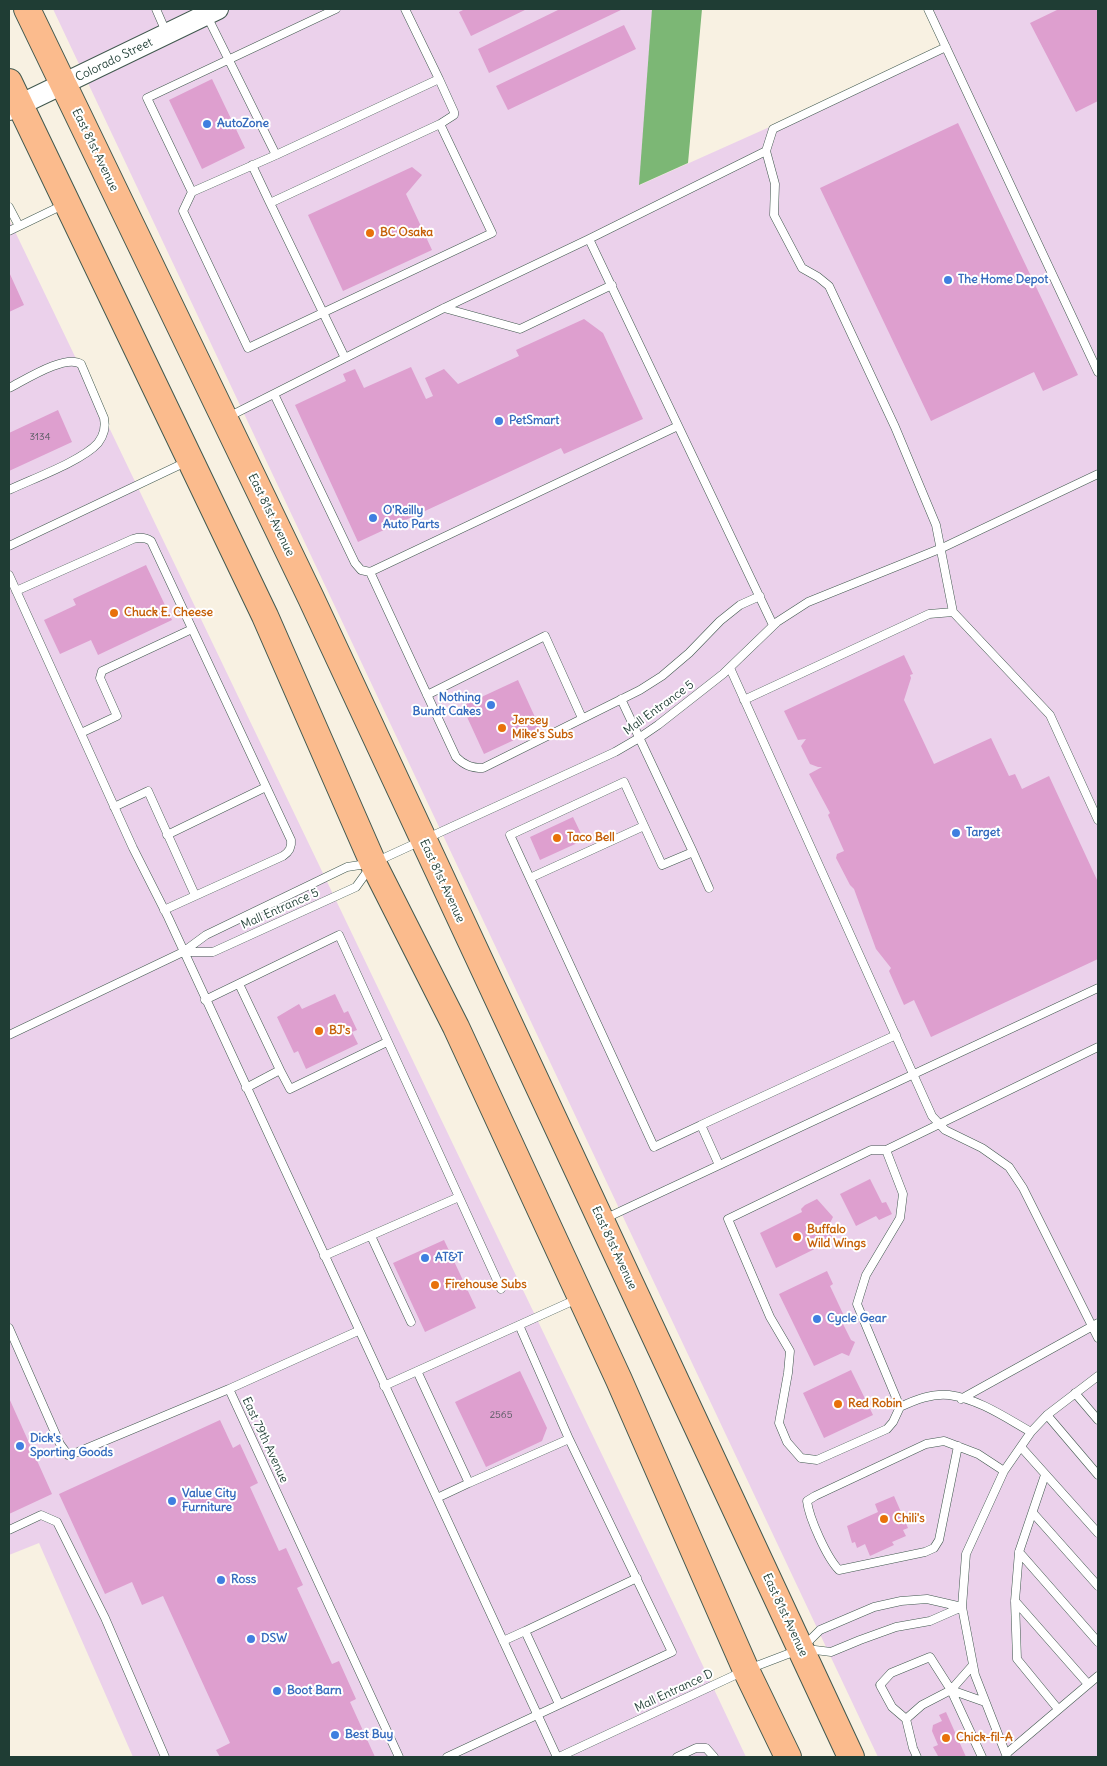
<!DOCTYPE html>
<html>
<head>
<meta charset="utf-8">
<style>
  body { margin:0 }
  #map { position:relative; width:1107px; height:1766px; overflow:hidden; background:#f8f1e2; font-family:Delius,sans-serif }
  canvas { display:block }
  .frame { position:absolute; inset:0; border:10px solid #1f3d34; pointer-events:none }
</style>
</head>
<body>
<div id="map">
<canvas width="1107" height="1766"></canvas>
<div class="frame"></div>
</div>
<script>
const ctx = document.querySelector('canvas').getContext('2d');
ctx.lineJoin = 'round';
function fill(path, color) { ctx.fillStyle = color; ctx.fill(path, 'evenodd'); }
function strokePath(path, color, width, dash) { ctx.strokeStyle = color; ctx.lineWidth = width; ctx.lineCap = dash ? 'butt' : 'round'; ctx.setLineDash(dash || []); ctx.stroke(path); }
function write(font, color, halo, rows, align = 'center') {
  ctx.font = font + ' Delius,sans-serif'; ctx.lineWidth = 4; ctx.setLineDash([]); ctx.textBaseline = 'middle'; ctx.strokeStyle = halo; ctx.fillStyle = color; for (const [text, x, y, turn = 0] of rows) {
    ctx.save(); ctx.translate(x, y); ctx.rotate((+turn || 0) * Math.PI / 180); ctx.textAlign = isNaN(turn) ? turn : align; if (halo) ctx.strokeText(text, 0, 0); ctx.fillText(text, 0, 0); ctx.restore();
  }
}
const built = new Path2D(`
  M53,9H654L640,185L946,48L928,9H1098V1757H878Z
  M9,219L678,1613L746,1757H133L39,1543L9,1555Z`);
const forest = new Path2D(`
  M652,9H702L688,163L639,185Z`);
const building = new Path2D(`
  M465,9H527L471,36L459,12Z
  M560,9H623L489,73L478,49Z
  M1059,9H1098V101L1076,112L1030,23Z
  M624,25L636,49L508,110L496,86Z
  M212,79L245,148L202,169L169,100Z
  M958,123L1078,375L1043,391L1034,372L931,421L820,188Z
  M412,167L422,175L406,194L432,250L343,291L308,215Z
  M9,272L24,305L9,312Z
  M584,319L603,333L643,419L564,454L561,448L358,542L295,405L346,381L343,374L355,369L364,388L411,367L426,399L433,396L425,378L444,369L458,384L519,356L516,350Z
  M58,410L72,442L9,471V433Z
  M146,565L172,620L98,655L91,640L60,654L44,620L76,605L73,599Z
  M904,655L913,674L910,675L911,678L904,700L934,764L991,738L1009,776L1015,774L1022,789L1049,776L1098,882V959L931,1037L914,1000L904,1005L889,971L891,968L876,949L854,889L850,885L836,858L837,854L844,851L828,815L830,813L809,774L822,767H818L810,764L801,746L806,739L798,740L784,711Z
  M518,680L540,728L484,754L462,706Z
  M573,817L584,840L540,860L530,837Z
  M335,994L344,1013L348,1011L357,1030L352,1032L358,1044L306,1069L298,1051L294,1053L277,1017L299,1004L302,1009Z
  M870,1179L882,1203L886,1202L892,1214L879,1220L876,1216L856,1226L840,1194Z
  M817,1199L833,1217L828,1227L833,1240L776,1268L760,1233L802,1212L801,1209L805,1205Z
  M444,1240L476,1308L425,1332L393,1263Z
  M827,1271L833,1284L830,1286L845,1318L841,1320L851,1340L855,1342L849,1356L842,1353L814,1366L779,1294Z
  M851,1370L873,1415L824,1438L803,1393Z
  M520,1371L547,1428L542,1441L486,1467L455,1402Z
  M9,1398L52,1494L9,1514Z
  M220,1420L233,1448L240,1444L258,1483L250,1487L279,1551L286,1548L303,1585L297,1588L332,1664L339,1661L356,1699L350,1702L375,1757H220L216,1750L230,1743L163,1596L142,1605L132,1582L105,1594L59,1494Z
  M894,1496L908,1528L903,1530L906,1536L892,1542L894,1545L870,1556L865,1544L857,1548L855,1542L852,1543L847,1526L878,1512L875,1504Z
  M946,1712L966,1757H941L938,1756L933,1747L938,1745L932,1731L933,1725L942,1721L939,1715Z`);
const service = new Path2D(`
  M156,9L166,32
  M405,9L439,79
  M928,9L1098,372
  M207,16L276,155L192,192L147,98L336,9
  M946,47L773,129L766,151L775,184L774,215L802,268L818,277L829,286L895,427L936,525L953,612L1050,715L1098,820
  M766,151L589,239L773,625
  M252,165L270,203
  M192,192L183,211L248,348L492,233L440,124L454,115V112L439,79L276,155
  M9,207L19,226
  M9,231L63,205
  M444,308L520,329L612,285
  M345,358L270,203L440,124
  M9,388C25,380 65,354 81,364L104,418C106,427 104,435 98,443C82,461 32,479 9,490
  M274,394L355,563L361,570L370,572L678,426
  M228,417L444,308L589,239
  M9,546L186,462
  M370,572L456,757C464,765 471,768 483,768L640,690L662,676L689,653L720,621L740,605L760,596
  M9,575L133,848L168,917L557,1757
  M16,591L133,539C140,537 145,537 151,541L291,840C292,848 289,852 283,856L164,910
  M730,668L932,1116L945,1130L982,1148L1009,1167L1023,1188L1098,1338
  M427,695L545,636L582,718
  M621,699L693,852
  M744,700L929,614L953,612
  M81,733L117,716L100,678L102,671L192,629
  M114,807L148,791L195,895
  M167,835L266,787
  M530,878L644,826
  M709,888L693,852L662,865L624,782L510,835L654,1147L701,1125L719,1165
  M183,952H213L356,887L369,869
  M239,984L280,1070L246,1088
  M205,1000L339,935L459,1197
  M9,1035L183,952L206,935L347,867L373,863L615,752L639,738L658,725L723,674L777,622L808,602L942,548L1098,474
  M280,1070L290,1089L387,1042
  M701,1125L896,1035
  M886,1150H871L728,1219L770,1317L790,1351L788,1373L779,1423L787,1442L801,1458L817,1460L887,1429L893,1422L900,1407
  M604,1219L1098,988
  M371,1236L411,1322
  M324,1256L459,1197L501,1289
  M9,1328L60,1444L68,1455L78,1452L229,1389L399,1757
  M417,1371L469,1483L437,1498
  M384,1386L577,1299
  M229,1389L358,1331
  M1075,1393L1098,1420
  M961,1399L1098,1323
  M1047,1415L1098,1475
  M1031,1432C1006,1418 979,1399 949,1395C932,1393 915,1400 900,1407L857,1304L866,1275L900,1218L903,1194L886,1150L1098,1047
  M958,1446L939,1540L934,1548L925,1552L839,1570C827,1558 809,1518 807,1501L815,1496L926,1444L944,1441L978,1454L1004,1471
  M1021,1447L1098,1533
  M1045,1475L1019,1552L1015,1601L1017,1659L1058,1709
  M469,1483L569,1439L519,1325
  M1033,1513L1098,1586
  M9,1530L41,1515L57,1522L105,1618L165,1757
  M1019,1552L1098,1642
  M1015,1601L1088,1684
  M503,1641L525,1631
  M807,1649L831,1652L860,1640L896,1627L930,1621L962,1607
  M973,1665L951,1690L985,1702
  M559,1704L525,1631L637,1578
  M906,1719L892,1707L880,1685L891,1673L930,1657L951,1690L982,1757
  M1006,1754L1098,1676
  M447,1757L672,1652L569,1439
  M559,1757L746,1670L801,1649L820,1630L874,1607L901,1601L927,1599L962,1607
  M677,1757L696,1748H706L714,1757
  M917,1757L913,1748L906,1719L922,1705L951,1690
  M1007,1757L975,1675L962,1607L966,1554L1004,1471L1031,1432L1047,1415L1098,1376`);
const tertiary = new Path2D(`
  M9,110L218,9`);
const trunk = new Path2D(`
  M27,9L311,598L851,1757
  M9,82L265,616L373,863L456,1027L619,1380L746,1670L788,1757`);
const markers = [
  [207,124,5,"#3f7fe0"],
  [370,233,5,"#e8710a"],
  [948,280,5,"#3f7fe0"],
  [499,421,5,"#3f7fe0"],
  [373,518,5,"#3f7fe0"],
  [114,613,5,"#e8710a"],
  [491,705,5,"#3f7fe0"],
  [502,728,5,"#e8710a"],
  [956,833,5,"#3f7fe0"],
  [557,838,5,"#e8710a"],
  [319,1031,5,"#e8710a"],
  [797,1237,5,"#e8710a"],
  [425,1258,5,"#3f7fe0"],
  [435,1285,5,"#e8710a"],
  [817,1319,5,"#3f7fe0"],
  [838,1404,5,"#e8710a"],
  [20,1446,5,"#3f7fe0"],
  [172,1501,5,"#3f7fe0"],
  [884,1519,5,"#e8710a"],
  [221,1580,5,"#3f7fe0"],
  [251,1639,5,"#3f7fe0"],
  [277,1691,5,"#3f7fe0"],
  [335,1735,5,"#3f7fe0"],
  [946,1738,5,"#e8710a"]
];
const numberNames = [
  ["3134",40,437],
  ["2565",501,1415]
];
const streetNames = [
  ["Colorado Street",114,60,-26],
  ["East 81st Avenue",95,150,64],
  ["East 81st Avenue",271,515,64],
  ["Mall Entrance 5",659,708,-36],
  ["East 81st Avenue",442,881,65],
  ["Mall Entrance 5",280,909,-24],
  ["East 81st Avenue",614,1248,65],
  ["East 79th Avenue",265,1440,65],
  ["East 81st Avenue",785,1615,65],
  ["Mall Entrance D",674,1691,-25]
];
const shopNames = [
  ["AutoZone",217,124],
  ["The Home Depot",958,280],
  ["PetSmart",509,421],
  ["O'Reilly",383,511],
  ["Auto Parts",383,525],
  ["Nothing",481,698,"right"],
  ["Bundt Cakes",481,712,"right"],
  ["Target",966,833],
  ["AT&T",435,1258],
  ["Cycle Gear",827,1319],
  ["Dick's",30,1439],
  ["Sporting Goods",30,1453],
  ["Value City",182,1494],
  ["Furniture",182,1508],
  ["Ross",231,1580],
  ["DSW",261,1639],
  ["Boot Barn",287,1691],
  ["Best Buy",345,1735]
];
const foodNames = [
  ["BC Osaka",380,233],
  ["Chuck E. Cheese",124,613],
  ["Jersey",512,721],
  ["Mike's Subs",512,735],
  ["Taco Bell",567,838],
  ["BJ's",329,1031],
  ["Buffalo",807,1230],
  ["Wild Wings",807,1244],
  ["Firehouse Subs",445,1285],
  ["Red Robin",848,1404],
  ["Chili's",894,1519],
  ["Chick-fil-A",956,1738]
];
fill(built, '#ebd1eb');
fill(forest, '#7cb775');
fill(building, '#de9fcf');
strokePath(service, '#40584e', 9);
strokePath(tertiary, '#40584e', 22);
strokePath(trunk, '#40584e', 28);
strokePath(service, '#fff', 8);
strokePath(tertiary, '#fff', 20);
strokePath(trunk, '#fbbb8d', 26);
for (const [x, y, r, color] of markers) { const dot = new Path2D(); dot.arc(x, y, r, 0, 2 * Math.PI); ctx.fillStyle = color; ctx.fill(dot); strokePath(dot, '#fff', 2); }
write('10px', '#4f565b', null, numberNames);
write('12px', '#1f3d34', '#fff', streetNames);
write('bold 12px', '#366cbe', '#fff', shopNames, 'left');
write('bold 12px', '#c56008', '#fff', foodNames, 'left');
</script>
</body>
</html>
